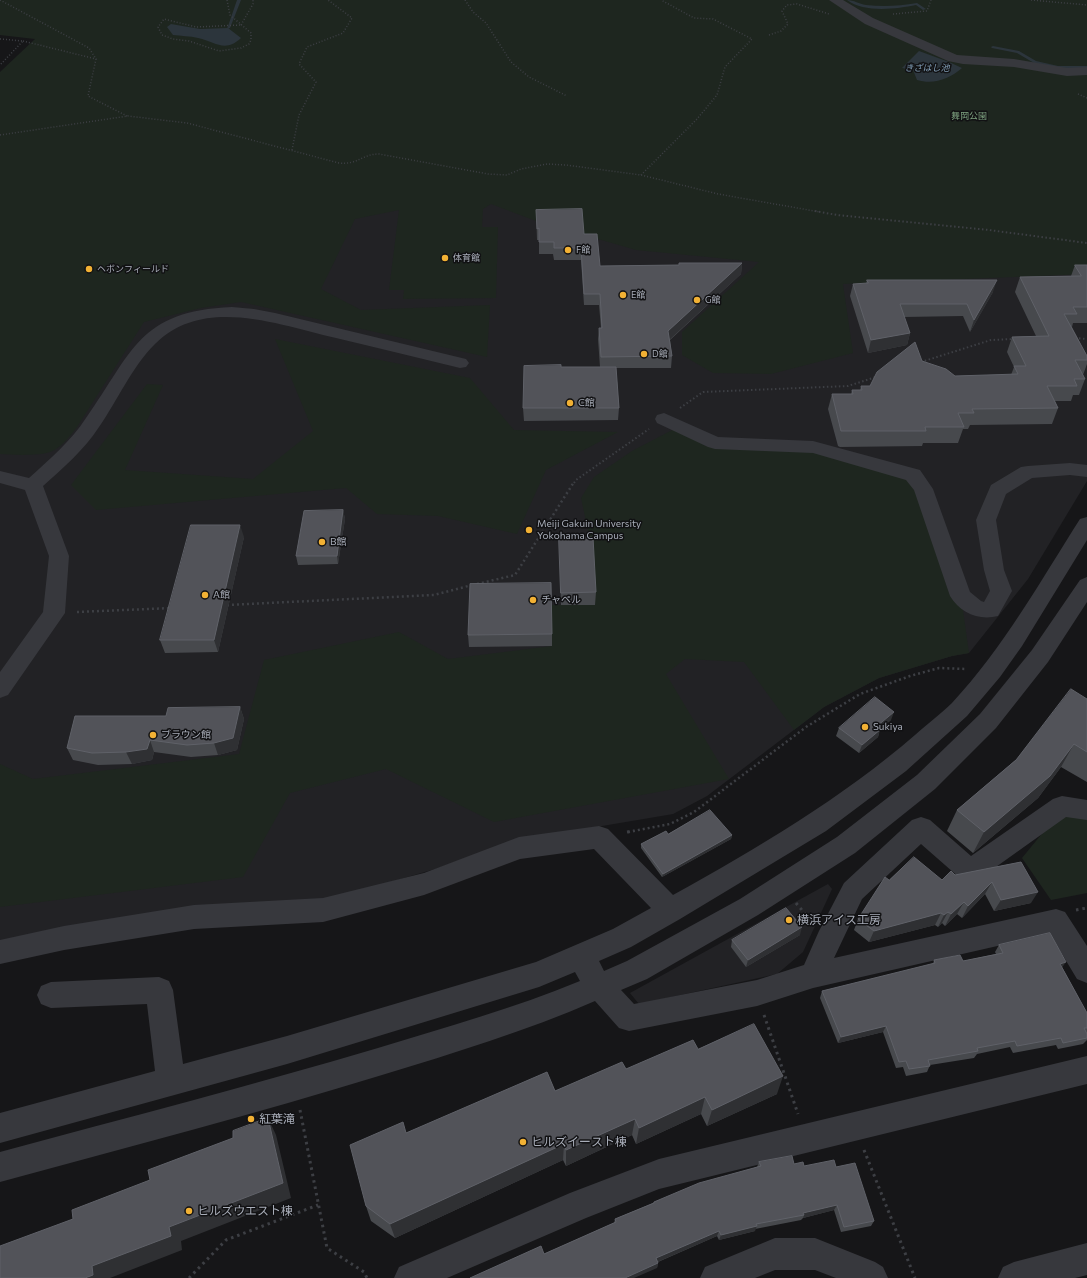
<!DOCTYPE html>
<html>
<head>
<meta charset="utf-8">
<style>
  body { margin:0 }
  canvas { display:block; background:#161618 }
</style>
</head>
<body>
<canvas width="1087" height="1278"></canvas>
<script>
const ctx = document.querySelector('canvas').getContext('2d');
ctx.lineJoin = 'round';
function fill(path, color) { ctx.fillStyle = color; ctx.fill(path, 'evenodd'); }
function strokePath(path, color, width, dash) { ctx.strokeStyle = color; ctx.lineWidth = width; ctx.lineCap = dash ? 'butt' : 'round'; ctx.setLineDash(dash || []); ctx.stroke(path); }
function write(font, color, halo, rows, align = 'center') {
  ctx.font = font + ' Commissioner,"Noto Sans JP",sans-serif'; ctx.lineWidth = 3; ctx.setLineDash([]); ctx.textBaseline = 'middle'; ctx.strokeStyle = halo; ctx.fillStyle = color; for (const [text, x, y, turn = 0] of rows) {
    ctx.save(); ctx.translate(x, y); ctx.rotate((+turn || 0) * Math.PI / 180); ctx.textAlign = isNaN(turn) ? turn : align; if (halo) ctx.strokeText(text, 0, 0); ctx.fillText(text, 0, 0); ctx.restore();
  }
}
const built = new Path2D(`
  M49,157L1087,250V481L1028,579L969,653L952,656L879,678L824,707L707,796L673,814L513,841L435,869L328,900L0,949V183Z
  M828,884L832,889L803,952L777,974L639,1004L630,993Z`);
const green = new Path2D(`
  M0,0H1087V274L843,284L853,353L771,374L713,373L682,355V332L759,262L636,250L536,221L491,204L483,209L482,227H498L496,298L403,299L404,290H389L399,210L355,219L321,289L361,310L490,305L487,357L241,302L201,308L144,322L77,427C70,436 61,448 50,452C38,456 13,455 0,454V72L35,39L0,35Z
  M275,339L470,378L514,430L618,432L546,470L517,534L438,516L377,514L346,488L96,510L71,485L147,384L163,385L125,470L253,479L313,431Z
  M678,427L715,443L813,447L913,475L961,596L969,653L952,656L879,678L824,707L794,730L744,662L685,659L666,674L729,779L494,822L386,769L290,793L243,877L0,907V764L33,779L239,754L264,660L399,632L448,659L552,646L551,605H595L592,549L581,498L594,477L632,451Z
  M1066,813L1087,816V893L1051,900L1022,858L1045,830Z`);
const water = new Path2D(`
  M171,24L200,29L228,28L241,38C225,53 216,42 198,38C190,36 181,36 173,35L167,27Z
  M919,51L949,62L962,68C949,79 934,85 917,80L913,70L902,68Z`);
const stream = new Path2D(`
  M237,0H241L230,28L227,29Z
  M847,0C854,0 859,4 866,5C883,7 900,6 917,3L926,9L923,10L916,5C896,9 864,13 847,0Z
  M993,46L1019,51L1036,61L1058,66H1087V68H1058L1034,63L1017,53L992,48L991,47Z`);
const pathFar3 = new Path2D(`
  M0,0L89,48L96,59
  M227,0L230,15L251,33V40L249,44L241,48L219,51L189,41L173,39L162,35L158,27L164,19L196,27L241,25
  M465,0L473,12L486,23L511,62L529,77L567,96
  M1031,0L1087,5
  M893,14L927,11L931,0
  M241,25L253,4V0
  M769,35L781,31L788,24L782,11L787,5L797,4L829,14
  M0,39L23,41L0,65
  M23,41L96,59L88,96L127,116
  M1078,94L1087,98
  M0,135L128,116L187,123L339,163C358,165 362,154 379,154L488,174L507,175L521,169L547,164L566,165L641,175L718,194L820,212
  M292,150L299,115L316,82L299,64L307,47L343,33L352,18L328,0
  M641,175L697,119L717,95L725,67L752,39L713,19L694,18L661,0`);
const pathFar2 = new Path2D(`
  M815,211L837,215L989,230L1087,243
  M1075,338L1087,339
  M921,362L991,340L1014,339
  M680,408L703,392L848,386L876,377
  M574,483L576,480L649,429`);
const pathFar1 = new Path2D(`
  M477,584L515,575L574,482
  M227,605L434,595L472,585
  M77,612L172,608
  M628,832L670,824L694,812L806,727L860,694L910,676L939,668L966,669`);
const path = new Path2D(`
  M627,832L634,831
  M796,903L812,922
  M1076,910L1087,908
  M764,1015L798,1114
  M300,1110L327,1248L364,1272L367,1278
  M864,1150L915,1278
  M189,1278L226,1240L318,1205`);
const minor = new Path2D(`
  M829,0H843L873,18L957,55L1014,59L1067,68L1087,67V75L1067,76L1014,67L963,64L948,61L865,24Z
  M232,307L254,309L275,313L466,359L469,363L466,367L460,368C419,358 378,348 336,338C279,325 204,295 155,344C131,368 118,400 99,427C84,450 63,468 43,486L69,556L65,613L8,695L0,698V672L43,612L49,556L25,490L0,483V471L29,478C50,459 71,441 86,418C133,352 138,311 232,307Z
  M664,413L718,437L813,441L920,470L933,489L970,592L981,601L984,602L990,591L984,570L976,520L991,485L1021,467L1028,466L1070,463L1087,465V477L1070,475L1032,478L1006,494L996,520L1004,570L1012,591L998,616C979,621 960,613 950,596L914,490L906,480L813,453L715,449L708,447L657,423L655,419L657,415Z
  M1087,517V540L1022,646L1000,677L967,716L906,771L826,831L680,919L631,947L599,961L604,971L627,961L740,899L837,837L917,775L980,714L1032,650L1080,580L1087,577V602L1048,662L996,728L935,789L855,853L758,915L647,979L621,990L634,1004L757,980L804,965L819,931L844,883L912,820L921,817L930,820L971,856L1053,799L1062,796L1087,800V820L1066,817L979,879L970,882L961,879L921,844L862,899L834,958L1056,909L1065,912L1087,946V983L1077,979L1050,934L813,988L757,1006L629,1031L619,1028L595,1001C526,1031 454,1053 382,1075C256,1114 128,1147 0,1182V1152C126,1118 253,1085 378,1048C446,1027 515,1008 580,981L575,972L539,987L287,1064L0,1143V1113L155,1071L147,1004L51,1008L41,1004L37,995L41,986L51,982L159,977L169,981L173,990L183,1064L287,1036L536,962L613,929L651,908L594,849L520,859L424,895L323,922L194,929L64,950L0,964V940L64,926L194,905L323,898L424,873L519,837L599,826L608,829L673,895C758,848 842,798 915,735C927,724 941,714 952,703C1003,648 1040,582 1080,519Z
  M1087,1056V1084L659,1189L586,1218L447,1278H394L399,1267L570,1193L659,1159Z
  M775,1238H815L875,1262L883,1267L888,1278H836L815,1270H775L755,1278H700L705,1267Z
  M1087,1243V1275L1075,1278H998L1003,1267L1014,1262Z`);
const wall = new Path2D(`
  M536,210L584,234L600,266L679,265V263H742L741,274L670,340L672,356L671,368H616L619,408L618,420L524,421L523,408L561,367H600L598,339L599,328H601L599,305H584L581,260H554L553,254H539V240H537Z
  M1075,265H1087V323H1073L1072,327L1087,356V364L1083,375L1085,379L1079,395H1073L1071,401H1055L1058,408L1052,424L970,425L968,429H963L958,443H923L922,446L840,447L838,446L828,409L832,394H851L852,390H860L861,386H870L922,361L955,376L1011,375L1014,367L1007,352L1012,337L1036,336L1015,292L1020,277L1071,276Z
  M867,280L993,292L970,332L963,316L904,317L910,333L907,345L868,353L850,296L853,284H866Z
  M343,510L345,519L338,564L298,565L296,556Z
  M244,537L218,652L165,653L160,640Z
  M559,537L596,592L595,605H561Z
  M552,634V646L469,647L468,635Z
  M1087,699V782L1061,767L1038,798L973,853L947,831L957,810Z
  M240,707L244,719L237,750L218,755L191,757L154,752L152,760L132,764L98,765L73,760L67,748L166,716Z
  M891,720L880,729L878,737L859,753L836,736L839,728Z
  M668,834L732,835L731,839L662,877L641,848V844Z
  M1021,862L1031,903L994,911L985,894L962,918L957,914L945,926L942,923L938,927L935,925L869,942L854,930L858,919L889,880H942L955,875Z
  M800,935L746,967L731,947L732,940Z
  M999,945L1062,967L1087,1013V1033H1086L1087,1034V1040L1083,1044L1058,1049L1056,1045L1013,1053L1010,1047L977,1054L974,1058L930,1065L927,1072L906,1076L903,1067L896,1068L883,1032L838,1043L820,998L822,991L933,964L934,960L963,961L996,954L995,952Z
  M698,1049L777,1094L707,1126L701,1114L636,1144L632,1135L566,1166L563,1160L395,1238L371,1221L366,1206L406,1133L555,1091L626,1069Z
  M759,1162L794,1164L804,1166L836,1167L874,1221L871,1226L841,1232L834,1210L803,1218L801,1220L755,1229V1231L719,1240L717,1236L658,1262L657,1268L544,1254L614,1223L615,1219L653,1203L654,1202L757,1167Z`);
const shadedWall = new Path2D(`
  M742,263L741,274L667,342L668,331Z
  M997,280L993,292L970,332L974,320Z
  M910,333L907,345L868,353L871,340Z
  M343,510L345,519L338,564L337,556Z
  M240,525L244,537L218,652L214,640Z
  M240,707L244,719L237,750L218,755L214,743Z
  M894,712L891,720L880,729L878,737L859,753L862,745L877,726Z
  M150,740L154,752L152,760L132,764L126,752Z
  M1074,744L1061,767L1038,798L973,853L984,832Z
  M732,835L731,839L662,877L663,874Z
  M992,882L985,894L962,918L968,906Z
  M1038,892L1031,903L994,911L1001,900Z
  M964,902L957,914L945,926L951,914Z
  M948,912L942,923L938,927L944,915Z
  M941,913L935,925L869,942L874,931Z
  M802,927L800,935L746,967L748,960Z
  M1066,962L1061,969L1060,964Z
  M886,1026L883,1032L838,1043L841,1037Z
  M783,1076L777,1094L707,1126L712,1110Z
  M705,1097L701,1114L636,1144L639,1128Z
  M268,1118L276,1135L291,1198L181,1241L182,1250L110,1278H85L92,1266L169,1227Z
  M635,1119L632,1135L566,1166V1150Z
  M564,1144L563,1160L395,1238L390,1224Z
  M837,1205L834,1210L803,1218L804,1215L803,1213Z
  M757,1226L755,1231L719,1240L721,1235Z
  M719,1231L717,1236L655,1263L656,1258Z
  M658,1263L657,1268L634,1278H625Z`);
const building = new Path2D(`
  M582,209L584,234H597L600,266L679,265V263H742L668,331L672,356L601,357L599,328H602L600,294H584L581,248H554V242H539V228L537,229L536,210Z
  M1075,265H1087V307H1073L1077,314H1064L1087,356V360H1075L1085,379H1074L1077,386H1047L1058,408L972,409L974,413H958L964,427H925L926,431H841L832,394H853L852,390H862L861,386H870L877,372L915,342L922,361L946,369L955,376L1018,374L1014,366H1026L1012,337L1049,336L1020,277L1081,276Z
  M867,280H997L974,320L967,304H900L910,333L871,340L853,284L868,283Z
  M561,365V367H616L619,408H523L524,366Z
  M343,510L337,556H296L304,511Z
  M191,525H240L214,640H160Z
  M559,537H593L596,592L561,593Z
  M551,583L552,634L468,635L470,584Z
  M1071,689L1087,699V752L1074,744L1050,776L984,832L957,810L1016,760Z
  M875,697L894,712L877,726L881,729L862,745L839,728Z
  M240,707L233,738L214,743L187,745L150,740L147,749L126,752L92,753L67,748L75,716H166L168,708Z
  M710,810L732,835L663,874L641,844L666,831L668,834Z
  M914,857L942,880L951,871L955,875L1021,862L1038,892L1001,900L992,882L968,906L964,902L951,914L948,912L944,915L941,913L874,931L858,919L885,877L889,880Z
  M786,908L802,927L748,960L732,940Z
  M1050,933L1066,962L1060,964L1087,1013V1028H1084L1087,1034V1038L1063,1043L1061,1038L1017,1046L1015,1041L977,1048L978,1051L928,1060L930,1066L909,1069L906,1061L899,1062L886,1026L841,1037L822,991L935,963L934,960L960,955L963,961L1003,953L999,945Z
  M754,1024L783,1076L712,1110L705,1097L639,1128L635,1119L566,1150L564,1144L390,1224L366,1206L350,1145L403,1122L406,1133L547,1072L555,1091L622,1062L626,1069L693,1040L698,1049Z
  M268,1118L283,1183L169,1227L171,1236L92,1266L93,1275L85,1278H0V1246L73,1219L72,1210L150,1180L148,1170L233,1138V1131Z
  M792,1156L794,1164L803,1162L804,1166L834,1160L836,1167L855,1163L874,1221L844,1227L837,1205L803,1213L804,1215L756,1224L757,1226L721,1235L719,1231L656,1258L658,1263L625,1278H470L541,1246L544,1254L616,1222L615,1219L654,1203V1202L699,1183L761,1166L759,1162Z`);
const markers = [
  [568,250,4,"#f2b134"],
  [445,258,4,"#f2b134"],
  [89,269,4,"#f2b134"],
  [623,295,4,"#f2b134"],
  [697,300,4,"#f2b134"],
  [644,354,4,"#f2b134"],
  [570,403,4,"#f2b134"],
  [529,530,4,"#f2b134"],
  [322,542,4,"#f2b134"],
  [205,595,4,"#f2b134"],
  [533,600,4,"#f2b134"],
  [865,727,4,"#f2b134"],
  [153,735,4,"#f2b134"],
  [789,920,4,"#f2b134"],
  [251,1119,4,"#f2b134"],
  [523,1142,4,"#f2b134"],
  [189,1211,4,"#f2b134"]
];
const farWaternames = [
  ["きざはし池",927,68]
];
const farParknames = [
  ["舞岡公園",969,116]
];
const farPoinames = [
  ["F館",576,250],
  ["体育館",453,258],
  ["ヘボンフィールド",97,269],
  ["E館",631,295],
  ["G館",705,300],
  ["D館",652,354]
];
const poiNames = [
  ["C館",578,403],
  ["Meiji Gakuin University",537,524],
  ["Yokohama Campus",537,536],
  ["B館",330,542],
  ["A館",213,595],
  ["チャペル",541,600],
  ["Sukiya",873,727],
  ["ブラウン館",161,735]
];
const nearPoinames = [
  ["横浜アイス工房",797,920],
  ["紅葉滝",259,1119],
  ["ヒルズイースト棟",531,1142],
  ["ヒルズウエスト棟",197,1211]
];
fill(built, '#222225');
fill(green, '#1e261f');
fill(water, '#2c353c');
fill(stream, '#2c353c');
strokePath(pathFar3, '#3d3f44', 1.5, [1, 2]);
strokePath(pathFar2, '#3d3f44', 2, [1.5, 2.5]);
strokePath(pathFar1, '#3d3f44', 2.5, [2, 3]);
strokePath(path, '#3d3f44', 3, [2.5, 4]);
fill(minor, '#37383d');
fill(wall, '#47494d');
fill(shadedWall, '#2f3033');
fill(building, '#525359');
strokePath(building, '#5f6168', 1);
for (const [x, y, r, color] of markers) { const dot = new Path2D(); dot.arc(x, y, r, 0, 2 * Math.PI); ctx.fillStyle = color; ctx.fill(dot); strokePath(dot, '#111113', 1.5); }
write('italic 9px', '#7f9bb3', '#111113', farWaternames);
write('9px', '#7fa381', '#111113', farParknames);
write('9px', '#a8adb8', '#111113', farPoinames, 'left');
write('10px', '#a8adb8', '#111113', poiNames, 'left');
write('12px', '#a8adb8', '#111113', nearPoinames, 'left');
</script>
</body>
</html>
